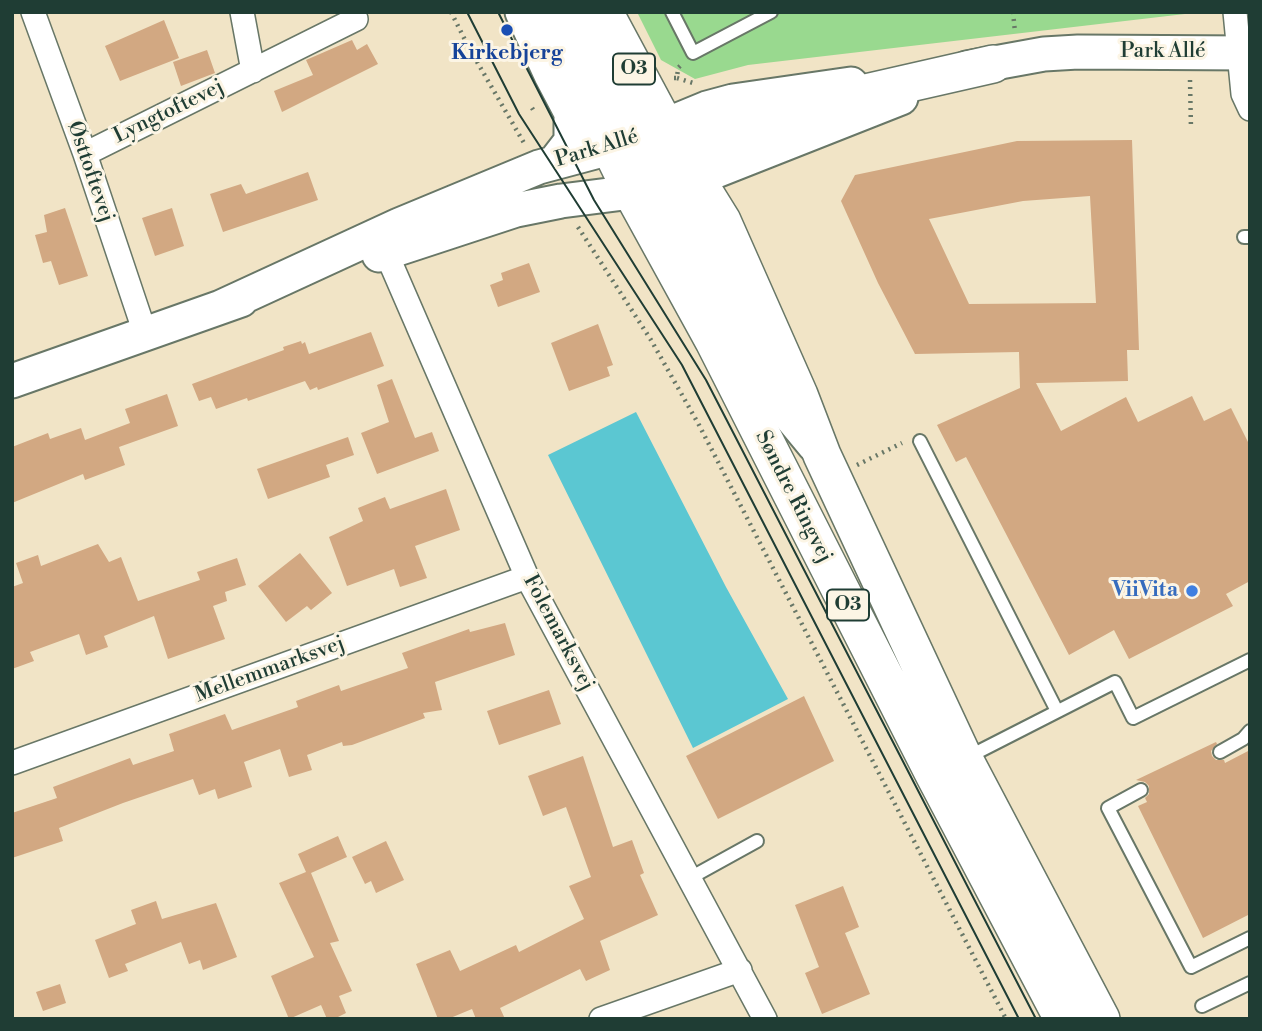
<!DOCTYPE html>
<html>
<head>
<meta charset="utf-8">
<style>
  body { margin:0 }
  #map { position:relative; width:1262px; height:1031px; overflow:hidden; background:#f1e4c6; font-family:"Libre Bodoni",serif }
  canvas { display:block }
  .frame { position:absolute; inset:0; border:14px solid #1f3d34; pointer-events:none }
</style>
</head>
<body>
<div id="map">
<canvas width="1262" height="1031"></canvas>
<div class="frame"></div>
</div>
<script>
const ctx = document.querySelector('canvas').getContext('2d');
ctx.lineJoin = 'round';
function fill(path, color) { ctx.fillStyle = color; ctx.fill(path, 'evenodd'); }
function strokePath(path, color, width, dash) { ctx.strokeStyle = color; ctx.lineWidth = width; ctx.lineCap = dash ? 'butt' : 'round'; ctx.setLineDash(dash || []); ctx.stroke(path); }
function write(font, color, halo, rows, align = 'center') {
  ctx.font = font + ' "Libre Bodoni",serif'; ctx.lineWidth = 6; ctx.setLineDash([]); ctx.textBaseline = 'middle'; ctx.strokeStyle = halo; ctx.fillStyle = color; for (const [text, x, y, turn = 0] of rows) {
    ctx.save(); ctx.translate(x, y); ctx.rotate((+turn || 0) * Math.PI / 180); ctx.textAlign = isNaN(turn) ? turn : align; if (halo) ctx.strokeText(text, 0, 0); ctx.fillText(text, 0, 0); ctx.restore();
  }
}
const green = new Path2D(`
  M637,12H1202L748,65L695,79L661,60Z`);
const water = new Path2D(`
  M636,412L726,587L788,699L693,748L548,455Z`);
const building = new Path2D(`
  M164,20L179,58L120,81L105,46Z
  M352,40L357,50L367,44L378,64L282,112L274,91L313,75L306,60Z
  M207,50L215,73L181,86L173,62Z
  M1132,140L1139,350H1127L1128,381L1036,383L1061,431L1126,397L1138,422L1192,396L1204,421L1231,408L1250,446V581L1226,594L1233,606L1129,659L1114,630L1069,655L966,457L956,462L937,425L1020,388L1019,352L915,354L878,283L841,201L855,175L1017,141ZM1090,196L1096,303L969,304L929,219L1023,201Z
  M308,172L318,200L223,232L210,194L241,184L246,194Z
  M65,208L88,276L59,285L51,261L43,263L35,235L47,232L44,215Z
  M172,208L184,246L155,256L142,218Z
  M529,263L540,292L498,307L490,285L503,280L501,273Z
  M598,324L613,365L607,367L610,376L569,391L551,343Z
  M371,332L384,366L318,390L317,387L310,390L305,381L248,401L247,398L216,409L211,397L199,401L192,384L284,350L283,347L301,341L302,344L305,342L309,354Z
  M392,379L415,438L432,432L439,451L377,474L361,433L389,422L377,385Z
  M167,394L178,426L119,447L125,465L85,480L83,474L12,503V447L48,433L50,439L81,428L85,440L130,423L125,409Z
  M348,437L354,455L326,465L330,477L268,499L257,469Z
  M446,489L460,530L415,546L427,578L400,587L394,569L347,586L329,537L363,521L358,508L385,497L390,509Z
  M98,544L109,562L121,557L138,601L200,580L197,572L237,558L246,585L225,592L227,601L213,606L225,639L168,659L154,616L104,636L108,647L86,655L79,634L30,652L34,661L12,669V587L23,583L16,563L38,555L41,566Z
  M300,553L332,593L311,610L307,606L286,622L258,586Z
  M505,623L515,655L435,682L442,710L423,713L425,718L352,745L343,746L342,742L307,755L312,770L289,777L280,749L244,762L252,787L218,799L215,789L199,795L193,779L123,803L59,828L63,841L12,858V813L57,798L53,787L130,758L133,765L174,751L169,734L225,714L232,730L298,707L296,701L339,685L341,691L408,668L402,653L469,629L470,632Z
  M549,690L561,724L499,745L487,711Z
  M804,696L834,761L718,819L686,756Z
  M1216,742L1217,744L1211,751L1212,756L1216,760H1224L1225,763L1250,750V914L1203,938L1138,806L1147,802L1145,798L1149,794V786L1145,782L1136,780Z
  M583,756L613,847L632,840L644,873L640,875L658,915L600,941L610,970L586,981L580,969L500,1008L505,1019H476L472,1009L448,1019H438L416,964L450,950L460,971L516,945L519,952L584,919L569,886L591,877L566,807L543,816L528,776Z
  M338,836L347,857L311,873L339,941L330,943L352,991L339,996L346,1013L334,1019H327L321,1005L289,1019L271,976L314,957L279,883L306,872L298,854Z
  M386,841L404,880L376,893L371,881L365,884L352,857Z
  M843,886L859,927L845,933L870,994L822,1014L805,973L819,967L795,905Z
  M156,901L162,919L216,903L237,957L203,970L200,960L189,964L181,942L125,964L128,971L109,978L95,940L136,924L131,910Z
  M60,984L66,1003L43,1011L36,992Z`);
const path = new Path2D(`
  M451,12L469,48L524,143
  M1013,12L1015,32
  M674,78H677L678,68L682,64
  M677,78L693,83
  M1190,80L1191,129
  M532,108L535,113
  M578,227L651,340L699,425L1006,1019
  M857,465L902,443`);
const lane = new Path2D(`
  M672,12L693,53L771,12
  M1244,237H1250
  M920,441L1057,711
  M1220,752L1243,739L1250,731
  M968,757L1115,682L1133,718L1250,660
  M1141,790L1108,808L1191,967L1250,938
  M690,878L757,841
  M1202,1006L1250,983`);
const street = new Path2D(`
  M33,12L85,154L145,333
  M242,12L253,71
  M1235,12L1243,94L1250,109
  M85,154L356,19
  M381,241L527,577L765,1019
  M12,763L527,577
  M601,1019L740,970`);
const secondary = new Path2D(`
  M522,12L551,75L571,113V141L554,163
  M569,12L608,75L638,138L654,152
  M967,68L1044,54L1078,52L1250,53
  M652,172L667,185L776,399L814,445
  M379,255L516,210L561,201L632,192L716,171L901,98
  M221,307L399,225L539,167L610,148L707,108L733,101L851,84
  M12,381L241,300`);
const primary = new Path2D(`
  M544,12L632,192L714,341L934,774L1063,1019
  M604,12L678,150L722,221L799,395L822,455L964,759L1101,1019
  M632,192L647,168L660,158L699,142L848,97L993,64`);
const tram = new Path2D(`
  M467,12L519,114L682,365L1019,1019
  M498,12L594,200L706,380L1036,1019`);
const markers = [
  [507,30,7,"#1a4fb4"],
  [1192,591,7,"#3f7fe0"]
];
const shields = [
  [634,69,42],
  [848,605,42]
];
const shieldNames = [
  ["O3",634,69],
  ["O3",848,605]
];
const streetNames = [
  ["Park Allé",1163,52],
  ["Lyngtoftevej",169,112,-26],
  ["Park Allé",597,149,-17],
  ["Østtoftevej",90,172,71],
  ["Søndre Ringvej",793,497,63],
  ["Folemarksvej",558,633,62],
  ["Mellemmarksvej",270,670,-20]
];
const transitNames = [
  ["Kirkebjerg",507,54]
];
const shopNames = [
  ["ViiVita",1178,591]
];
fill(green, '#99d98f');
fill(water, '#5bc7d2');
fill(building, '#d2a882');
strokePath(lane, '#687767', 16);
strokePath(street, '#687767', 26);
strokePath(secondary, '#687767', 37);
strokePath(primary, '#687767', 40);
strokePath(path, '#687767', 4.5, [2, 5]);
strokePath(lane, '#fff', 12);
strokePath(street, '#fff', 23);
strokePath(secondary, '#fff', 33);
strokePath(primary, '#fff', 37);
strokePath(tram, '#1f3d34', 2);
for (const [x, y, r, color] of markers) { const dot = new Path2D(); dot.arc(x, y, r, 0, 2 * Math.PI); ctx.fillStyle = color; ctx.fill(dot); strokePath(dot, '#fcf5e5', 2.5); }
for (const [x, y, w] of shields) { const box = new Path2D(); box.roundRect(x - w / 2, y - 15.5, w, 31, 5); ctx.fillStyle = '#fcf5e5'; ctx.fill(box); strokePath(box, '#1f3d34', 2); }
write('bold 19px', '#1f3d34', null, shieldNames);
write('21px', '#1f3d34', '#fcf5e5', streetNames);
write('bold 21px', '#164399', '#fcf5e5', transitNames);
write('bold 21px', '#366cbe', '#fcf5e5', shopNames, 'right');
</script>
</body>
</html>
